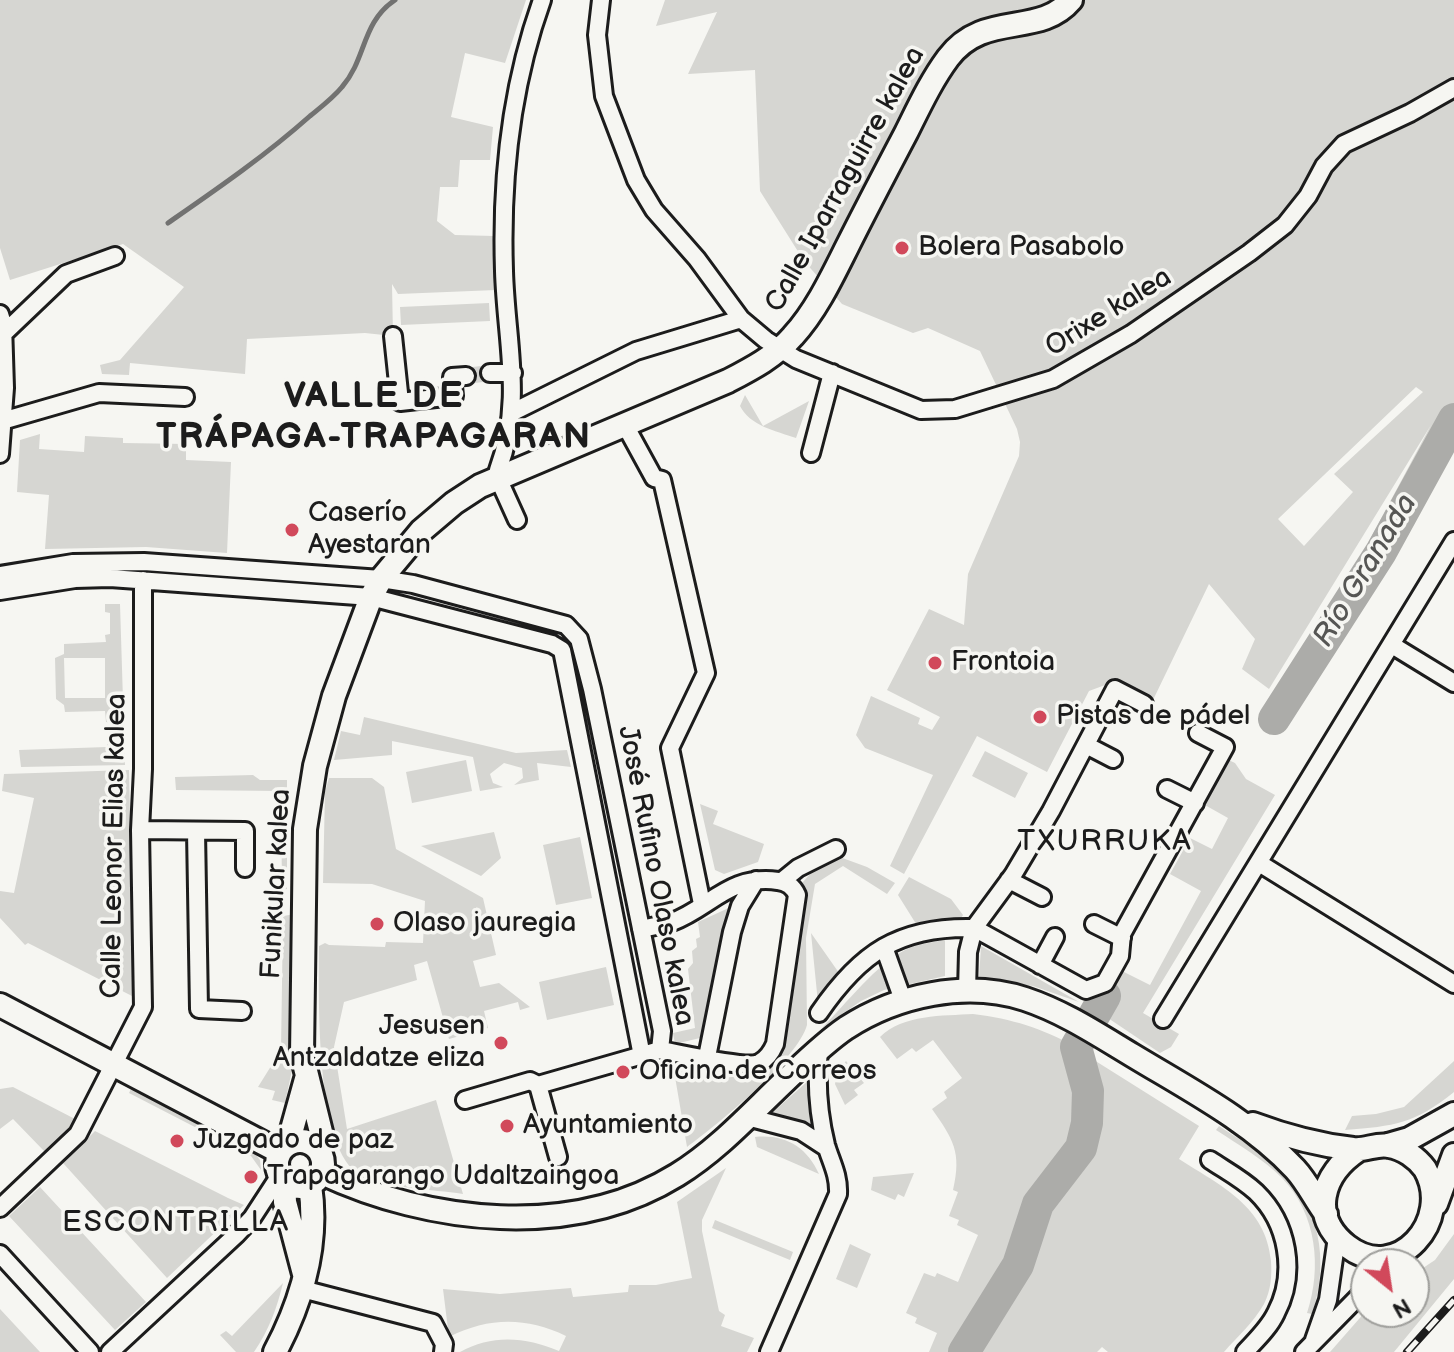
<!DOCTYPE html>
<html>
<head>
<meta charset="utf-8">
<style>
  body { margin:0 }
  #map { position:relative; width:1454px; height:1352px; overflow:hidden; background:#f6f6f2; font-family:"Balsamiq Sans",sans-serif }
  canvas { display:block }
  .north { position:absolute; left:1350px; top:1248px; width:80px; height:80px; box-sizing:border-box; background:#f6f6f2; border:2px solid #9f9f9c; border-radius:50%; rotate:150deg; font-size:22px; font-weight:700; line-height:32px; text-align:center; color:#1c1c1c }
  .north::after { content:''; display:block; margin:auto; width:28px; height:36px; background:#d1495b; clip-path:polygon(50% 0,100% 100%,50% 72%,0 100%) }
</style>
</head>
<body>
<div id="map">
<canvas width="1454" height="1352"></canvas>
<div class="north">N</div>
</div>
<script>
const ctx = document.querySelector('canvas').getContext('2d');
ctx.lineJoin = 'round';
function fill(path, color) { ctx.fillStyle = color; ctx.fill(path, 'evenodd'); }
function strokePath(path, color, width, dash) { ctx.strokeStyle = color; ctx.lineWidth = width; ctx.lineCap = dash ? 'butt' : 'round'; ctx.setLineDash(dash || []); ctx.stroke(path); }
function write(font, color, halo, rows, align = 'center') {
  ctx.font = font + ' "Balsamiq Sans",sans-serif'; ctx.lineWidth = 7; ctx.setLineDash([]); ctx.textBaseline = 'middle'; ctx.strokeStyle = halo; ctx.fillStyle = color; for (const [text, x, y, turn = 0] of rows) {
    ctx.save(); ctx.translate(x, y); ctx.rotate((+turn || 0) * Math.PI / 180); ctx.textAlign = isNaN(turn) ? turn : align; if (halo) ctx.strokeText(text, 0, 0); ctx.fillText(text, 0, 0); ctx.restore();
  }
}
const green = new Path2D(`
  M0,0H526L505,63L465,53L451,117L493,127L490,160H460L458,187H440L437,221L455,235L494,236L496,290L398,294L392,284L393,336L365,333L247,339L245,374L130,363L129,375L102,374L100,365L120,360L184,287L123,244L10,280L0,248Z
  M665,0H1454V442L1274,719L1431,425L1269,689L1242,669L1255,639L1209,584L1153,700L1116,681L1089,691L1047,772L977,736L904,874L890,866L933,775L865,748L856,735L871,696L920,718L918,724L932,730L940,717L887,690L929,609L964,625L968,574L1019,456L1020,442L1017,429L980,351L928,328L913,333L842,304L804,261L760,191L755,70L688,74L717,12L656,26ZM1416,387L1423,392L1334,474L1353,492L1304,546L1278,519Z
  M489,303L490,321L401,325L400,307Z
  M745,395L763,426L809,401L796,438C776,431 750,426 740,406Z
  M40,434L39,449L84,452L85,436L123,438V443L186,444V460L231,462L227,553L146,547L45,549L49,495L17,492L20,440Z
  M105,604H120L125,765L21,767L19,750L107,747V735L113,734V723L106,722L105,711L65,712L64,705L56,699L55,658L64,654V644L106,642L105,635L110,634V613L105,612ZM105,658V698H65L64,658Z
  M364,717L516,753L567,750L571,767L537,763L539,780L514,785L523,778L522,768L504,763L490,774L493,783L503,787L480,791L473,757L392,741V755L334,760L341,731L360,735Z
  M985,751L1028,773L1015,798L972,776Z
  M1220,756L1235,763L1246,779L1275,795L1143,1013L1179,1034L1171,1047L1160,1053L1105,1016L1118,993L1108,986L1114,967L1150,985L1201,891L1170,874L1190,838L1212,849L1228,818L1196,800Z
  M466,760L472,791L412,803L406,772Z
  M129,770L134,996V997L28,943L25,945L0,918V891L14,893L34,798L2,791L4,774Z
  M253,775L260,780H287V889L282,890L281,791L176,790L175,777Z
  M329,778H372L384,787L396,849L483,898L496,955L473,961L480,987L499,983L530,1007L520,1010L518,1002L484,1011L488,1028L449,1039L427,961L414,965L417,980L344,1002L334,1047L347,1129L436,1100L463,1194C431,1189 391,1189 361,1175C314,1153 319,993 319,946L325,943L329,945L385,947L386,942L423,943L425,901L372,884L323,883L325,792Z
  M700,804L718,811L713,824L764,844L758,862L724,874L715,870Z
  M494,832L501,858L481,876L421,846Z
  M580,837L592,898L556,905L543,845Z
  M837,856L867,867L895,883L887,894L843,866L815,884L806,938L807,1025C798,1059 717,1125 687,1147L674,1071L684,1069L721,1078L743,1076L764,1065L781,1049L788,1028L783,993L796,890L817,866Z
  M909,877L951,899L963,915L958,923L950,920L918,927L898,895Z
  M733,906L700,1038L675,1044L673,1033L695,1028L688,969L693,963L692,951L697,947L696,939L700,937L698,922Z
  M295,914L292,1070L285,1103L272,1100L275,1091L258,1087L281,1050L283,916Z
  M811,933L844,980L819,1013Z
  M945,940V976L884,990L861,1001L822,1028C846,1004 877,963 907,949C919,944 933,942 945,940Z
  M981,946L1079,1002L1033,986L979,978Z
  M606,967L614,1005L547,1020L539,982Z
  M973,1014C1013,1019 1041,1028 1076,1047L1088,1091L1087,1123L1081,1148L1038,1204L1018,1265L964,1352H929L937,1333L915,1323L917,1318L906,1313L924,1273L935,1277L937,1273L958,1282L978,1235L957,1225L959,1220L949,1216L958,1192L953,1190C962,1152 953,1139 932,1109L947,1098L944,1092L962,1078L933,1040L916,1052L912,1048L897,1059L880,1037C903,1014 943,1016 973,1014Z
  M1086,1055L1199,1126L1179,1159C1221,1186 1266,1206 1271,1261C1272,1276 1271,1290 1264,1304C1254,1322 1237,1337 1224,1352H1108L1102,1347L1097,1352H971L1024,1266L1044,1206L1086,1149L1093,1124V1088Z
  M846,1061L864,1083L854,1090L858,1095L845,1105L835,1084L838,1071Z
  M1454,1061V1092C1414,1124 1395,1126 1345,1130L1352,1116L1376,1114L1404,1107Z
  M817,1073L827,1148L764,1120Z
  M13,1087L75,1119L71,1127L45,1152L13,1119L0,1129V1089Z
  M131,1089L253,1151L260,1160L261,1170L251,1156L129,1093Z
  M1219,1126C1238,1139 1259,1150 1276,1165C1320,1203 1330,1261 1312,1314L1307,1313C1322,1268 1317,1214 1282,1178C1263,1159 1239,1145 1216,1130Z
  M95,1131L228,1198L244,1205L167,1278L63,1163Z
  M755,1137C785,1134 807,1147 819,1174L757,1147Z
  M726,1168L702,1220V1231L719,1311L725,1315L721,1326L754,1338L747,1352H460C492,1334 526,1337 559,1351L566,1336C526,1317 489,1317 449,1337L443,1289L500,1294L571,1288L573,1297L628,1292L629,1285H656L692,1278L677,1202Z
  M914,1173L904,1197L898,1194L895,1200L871,1190L873,1177Z
  M40,1187L146,1302L115,1330L9,1216Z
  M715,1220L793,1252L790,1260L712,1228Z
  M1454,1234V1279L1394,1352H1330L1366,1311L1414,1312V1274L1435,1260Z
  M850,1244L871,1254L857,1288L836,1279Z
  M283,1283C277,1308 269,1330 254,1352H236L220,1335L226,1331L232,1336Z
  M0,1309L40,1352H0Z`);
const stream = new Path2D(`
  M168,223C217,189 265,156 310,116C321,107 333,98 342,87C367,58 361,23 395,0`);
const river = new Path2D(`
  M1274,719L1381,552L1454,419
  M964,1352L1018,1265L1038,1204L1081,1148L1087,1123L1088,1091L1076,1047L1105,996`);
const streetTunnel = new Path2D(`
  M466,376L490,373`);
const street = new Path2D(`
  M601,0L597,35L604,96L636,180L654,210L697,259L741,319L766,340L796,359L921,410L955,409L1053,379L1131,334L1249,253L1285,225L1308,196L1324,166L1344,144L1410,113L1454,88
  M0,314L3,324L5,388L0,454
  M393,336L400,402L454,396L452,377L466,376
  M0,337L66,274L115,256
  M490,373H513
  M513,412L636,351L741,319
  M2,421L99,393L185,397
  M625,425L654,478L662,480L706,673L670,748L702,904
  M811,453L832,373
  M500,477L498,470C524,400 506,342 504,271C501,180 511,86 542,0
  M498,478L517,520
  M0,575L73,563L144,562L381,579L413,584L566,625L579,639L592,689L662,1031L660,1050L538,1085L558,1157
  M0,591L75,579L110,578L371,597L552,644L562,650L642,1056
  M1392,645L1454,683
  M1086,745L1113,759
  M1167,789L1195,803
  M140,830L245,831V868
  M196,831L199,1009L242,1011
  M1259,863L1454,984
  M1009,880L1042,897
  M782,881L798,868L836,849
  M1094,924L1122,938
  M641,929C651,927 662,925 672,922C710,908 730,874 778,881C787,882 793,886 797,895L775,1044C772,1051 767,1059 759,1063C746,1069 679,1053 660,1050
  M884,947L903,1000
  M1040,965L1055,937
  M967,991L968,952L974,928L1086,990L1105,983L1120,956L1122,934L1225,747L1198,733
  M819,1013C860,953 899,926 974,928L1013,875L1051,811L1115,689L1144,704
  M1163,1019L1454,541
  M707,1057L732,932L740,906L756,880
  M465,1100L530,1081L538,1085
  M747,1117L801,1131L827,1148
  M1210,1160C1225,1170 1242,1179 1256,1192C1288,1223 1297,1273 1276,1313C1269,1328 1256,1340 1245,1352
  M0,1208L78,1134L143,1007L140,830L143,769V580
  M0,1254L90,1352
  M302,1289L433,1323L444,1344L443,1352
  M1314,1340L1328,1300L1337,1237
  M110,1352L236,1235L252,1218L280,1175
  M769,1352L838,1194C839,1175 831,1162 826,1145C818,1113 816,1082 819,1049
  M1304,1352L1366,1289`);
const secondary = new Path2D(`
  M0,1005L280,1152
  M1253,1124C1285,1136 1319,1145 1353,1149C1365,1151 1377,1143 1389,1146C1403,1148 1417,1158 1425,1169C1454,1220 1397,1285 1347,1246C1309,1216 1322,1174 1358,1150
  M277 1164a23 23 0 1 1 46 0a23 23 0 1 1-46 0Z
  M288,1144L306,1079
  M1388,1145L1409,1139L1454,1114
  M320,1151L322,1136L302,1055L305,829L315,766L334,696L371,597L381,579L421,531L454,503L480,486L728,381C751,369 776,356 793,336C816,311 832,277 847,247C866,209 886,171 906,133C919,107 931,81 948,58C984,10 1039,38 1071,0
  M322,1173C429,1223 572,1240 677,1175C718,1150 752,1112 786,1080C805,1062 824,1043 846,1028C897,995 966,980 1025,999C1064,1012 1097,1034 1132,1055C1188,1089 1250,1121 1295,1169C1307,1182 1315,1199 1326,1214
  M284,1181L285,1202L304,1274
  M1436,1204L1454,1155
  M275,1352C302,1301 319,1244 310,1185`);
const rail = new Path2D(`
  M1407,1352L1454,1300`);
const markers = [
  [902,248,8,"#d1495b"],
  [292,530,8,"#d1495b"],
  [935,663,8,"#d1495b"],
  [1040,717,8,"#d1495b"],
  [377,924,8,"#d1495b"],
  [501,1043,8,"#d1495b"],
  [623,1072,8,"#d1495b"],
  [507,1126,8,"#d1495b"],
  [177,1141,8,"#d1495b"],
  [251,1177,8,"#d1495b"]
];
const streetNames = [
  ["Calle Iparraguirre kalea",846,180,-61],
  ["Orixe kalea",1109,313,-32],
  ["Calle Leonor Elias kalea",115,846,-89],
  ["José Rufino Olaso kalea",655,876,79],
  ["Funikular kalea",277,884,-87]
];
const poiNames = [
  ["Bolera Pasabolo",918,248],
  ["Caserío",308,514],
  ["Ayestaran",308,546],
  ["Frontoia",951,663],
  ["Pistas de pádel",1056,717],
  ["Olaso jauregia",393,924],
  ["Jesusen",485,1027,"right"],
  ["Antzaldatze eliza",485,1059,"right"],
  ["Oficina de Correos",639,1072],
  ["Ayuntamiento",523,1126],
  ["Juzgado de paz",193,1141],
  ["Trapagarango Udaltzaingoa",267,1177]
];
const waterNames = [
  ["Río Granada",1366,571,-59]
];
const neighbourhoodNames = [
  ["TXURRUKA",1105,842],
  ["ESCONTRILLA",176,1223]
];
const districtNames = [
  ["VALLE DE",374,398],
  ["TRÁPAGA-TRAPAGARAN",374,439]
];
fill(green, '#d6d6d2');
strokePath(stream, '#727271', 5);
strokePath(river, '#acaca9', 32);
strokePath(streetTunnel, '#d5d5d2', 16, [16, 8]);
strokePath(street, '#1c1c1c', 22);
strokePath(secondary, '#1c1c1c', 28);
strokePath(street, '#f6f6f2', 16);
strokePath(secondary, '#f6f6f2', 22);
strokePath(rail, '#1c1c1c', 8);
strokePath(rail, '#f6f6f2', 5, [15]);
for (const [x, y, r, color] of markers) { const dot = new Path2D(); dot.arc(x, y, r, 0, 2 * Math.PI); ctx.fillStyle = color; ctx.fill(dot); strokePath(dot, '#f6f6f2', 3); }
write('28px', '#1c1c1c', '#f6f6f2', streetNames);
write('28px', '#1c1c1c', '#f6f6f2', poiNames, 'left');
write('italic 30px', '#565654', '#f6f6f2', waterNames);
ctx.letterSpacing = '2px';
write('30px', '#1c1c1c', '#f6f6f2', neighbourhoodNames);
ctx.letterSpacing = '0px';
ctx.letterSpacing = '2px';
write('bold 36px', '#1c1c1c', '#f6f6f2', districtNames);
ctx.letterSpacing = '0px';
</script>
</body>
</html>
